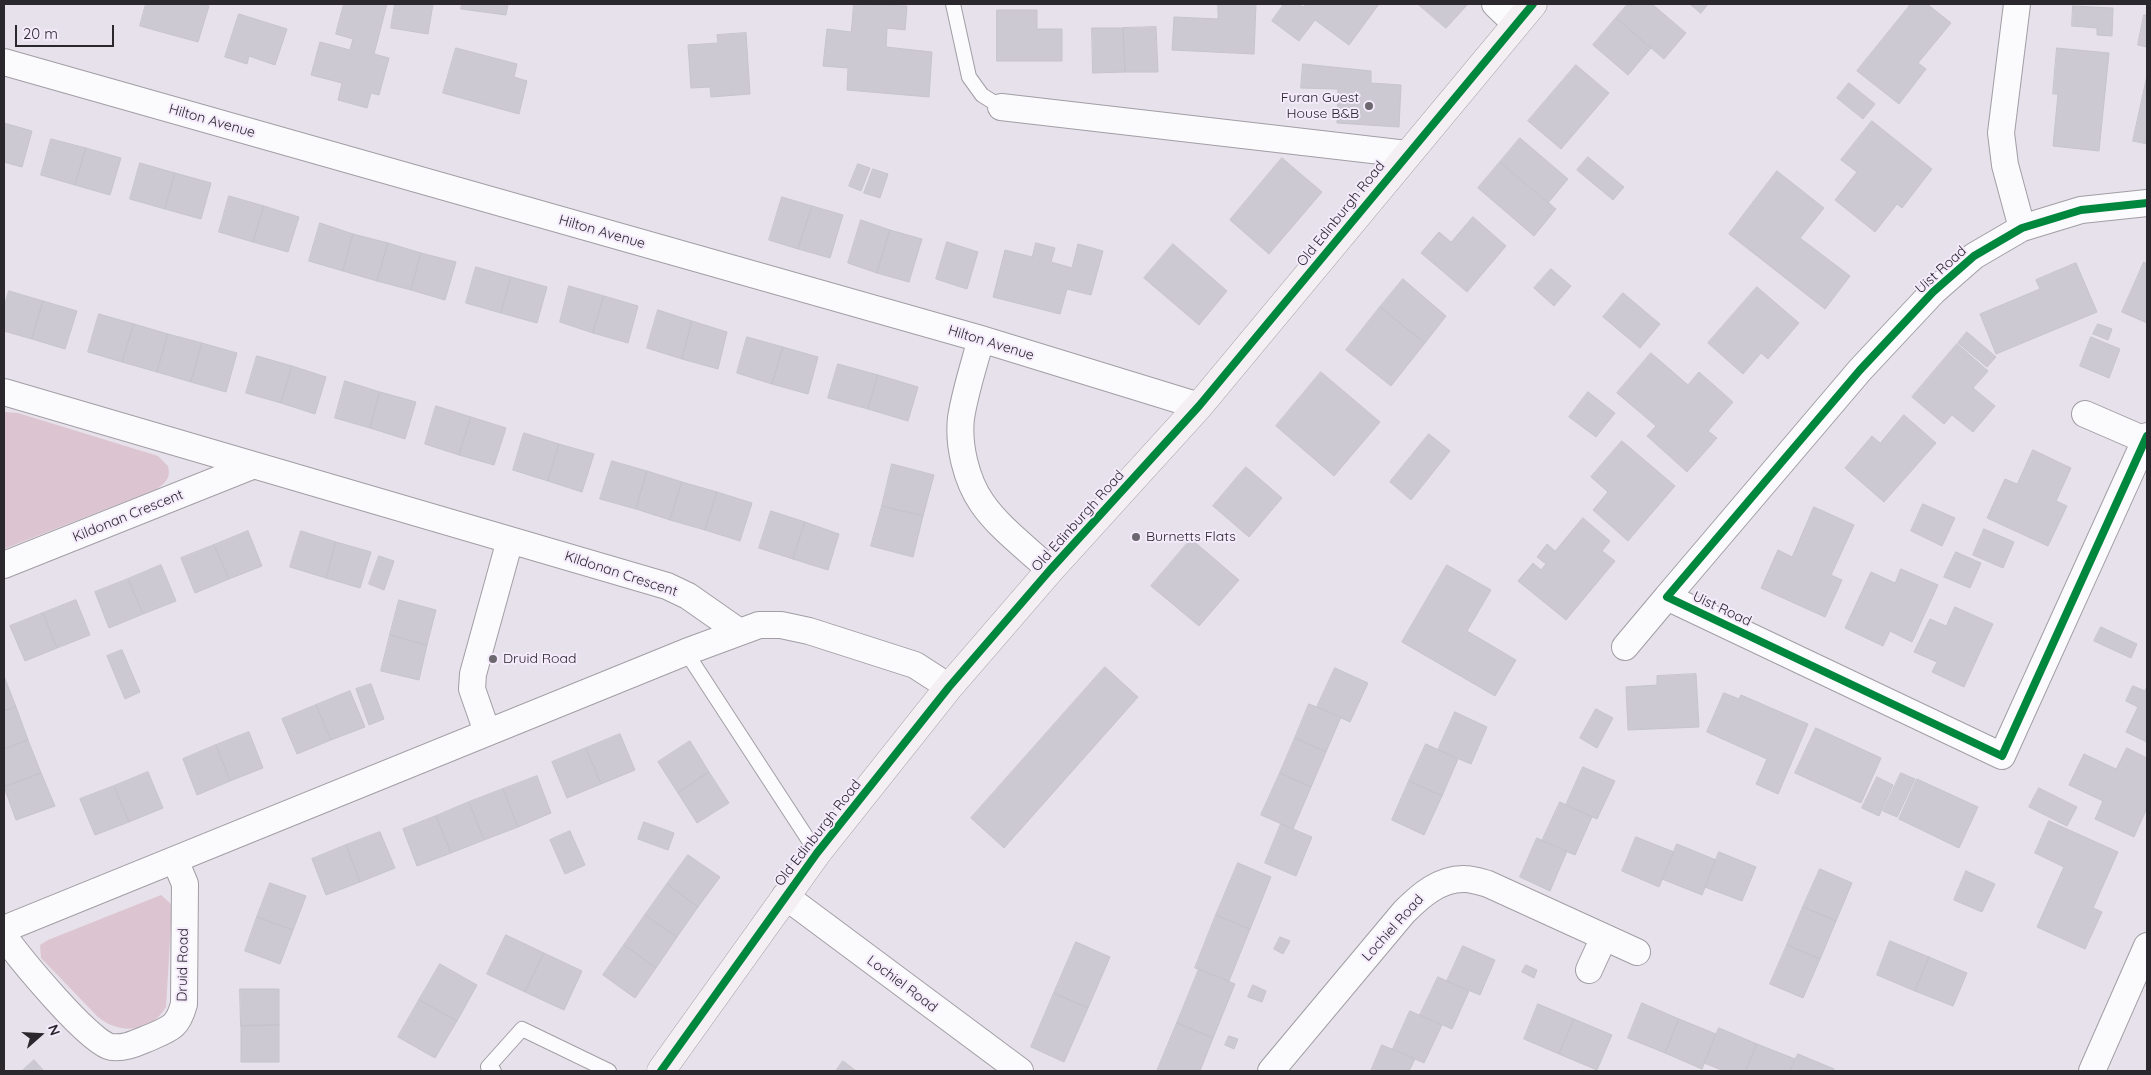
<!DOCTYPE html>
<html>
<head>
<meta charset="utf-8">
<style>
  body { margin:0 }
  #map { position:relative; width:2151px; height:1075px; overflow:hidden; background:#e6e1ea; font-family:Quicksand,sans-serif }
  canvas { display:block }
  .frame { position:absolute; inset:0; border:5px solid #2a272d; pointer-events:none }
  .north { position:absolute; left:15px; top:1010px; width:50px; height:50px; -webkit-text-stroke:4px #f4eafb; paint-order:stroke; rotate:71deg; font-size:14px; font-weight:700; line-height:20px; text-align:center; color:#2a272d }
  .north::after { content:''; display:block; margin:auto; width:18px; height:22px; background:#2a272d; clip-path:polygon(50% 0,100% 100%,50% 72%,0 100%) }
  .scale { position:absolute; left:15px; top:25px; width:99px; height:22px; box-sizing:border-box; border:2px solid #2a272d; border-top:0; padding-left:6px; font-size:15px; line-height:18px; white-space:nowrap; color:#2a272d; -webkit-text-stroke:4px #f4eafb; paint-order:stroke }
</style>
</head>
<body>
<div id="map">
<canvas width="2151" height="1075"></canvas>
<div class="frame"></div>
<div class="north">N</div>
<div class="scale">20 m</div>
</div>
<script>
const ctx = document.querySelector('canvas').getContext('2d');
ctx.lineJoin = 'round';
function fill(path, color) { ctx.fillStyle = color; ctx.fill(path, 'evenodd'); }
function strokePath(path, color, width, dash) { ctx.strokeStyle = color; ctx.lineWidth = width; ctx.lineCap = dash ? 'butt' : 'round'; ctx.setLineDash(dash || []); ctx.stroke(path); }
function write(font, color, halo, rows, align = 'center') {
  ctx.font = font + ' Quicksand,sans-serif'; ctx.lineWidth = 4; ctx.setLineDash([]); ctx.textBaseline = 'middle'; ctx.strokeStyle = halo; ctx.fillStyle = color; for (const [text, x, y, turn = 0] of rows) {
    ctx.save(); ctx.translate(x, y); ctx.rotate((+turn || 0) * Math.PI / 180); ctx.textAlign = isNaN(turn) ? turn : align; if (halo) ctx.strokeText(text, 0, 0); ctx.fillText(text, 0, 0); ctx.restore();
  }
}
const green = new Path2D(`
  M4,412L18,413L158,456L168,466C171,478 166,482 157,489L4,549Z
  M161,895L170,903L172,908L166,1007C151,1033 118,1035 97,1016L41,958L40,945L48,940Z`);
const building = new Path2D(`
  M146,4H201L209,6L198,42L140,26Z
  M344,4H387L374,54L389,58L379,95L371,93L367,108L338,100L342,83L311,75L320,42L350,50L353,39L336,34Z
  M395,4H433L428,34L391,28Z
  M462,4H508L506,15L461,9Z
  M854,4L907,6L905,30L887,28L886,47L932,52L929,97L847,90L848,68L823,66L827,29L851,32Z
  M1218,4H1256L1254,54L1172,50L1174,17L1218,19Z
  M1284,4H1299L1303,7L1306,4H1379L1349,45L1315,20L1299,41L1272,21Z
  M1418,4H1468L1446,28Z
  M1628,4H1652L1686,33L1664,59L1616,18Z
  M1690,4H1708L1701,13Z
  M1911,4H1927L1951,23L1918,63L1926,69L1899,104L1857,71Z
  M2073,6L2113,8L2112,36L2097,35V28L2072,26Z
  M997,10H1037V29H1062V61H997Z
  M239,14L287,29L275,65L249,56L247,64L225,57Z
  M2144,15H2147V47L2138,45Z
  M1616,18L1651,48L1628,75L1593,45Z
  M1156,27L1158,72H1125L1123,28Z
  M1092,28H1123L1125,72L1093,73Z
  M746,33L750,94L711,97L710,87L691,88L688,45L718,43L717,35Z
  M456,48L517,64L514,77L527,81L519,114L443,93Z
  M2057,48L2109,53L2099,151L2053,146L2058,94H2053Z
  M1303,64L1371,71V83L1401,85L1399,127L1337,123L1338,89L1301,88Z
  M1576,65L1609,93L1561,149L1528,121Z
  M2147,76V144L2133,141Z
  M1849,83L1875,104L1863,119L1837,98Z
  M1872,121L1932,169L1902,208L1897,204L1875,232L1835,200L1857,172L1841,160Z
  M4,123L32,131L22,167L4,162Z
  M1520,138L1568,179L1548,203L1500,162Z
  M51,139L86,148L75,185L41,175Z
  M86,148L121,158L110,195L75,185Z
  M1588,157L1624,187L1613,200L1577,170Z
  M1282,158L1322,192L1269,254L1230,220Z
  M1500,162L1556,209L1534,236L1478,188Z
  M140,163L175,173L165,209L130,199Z
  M858,164L870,168L861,191L849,186Z
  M873,169L888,174L880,198L864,193Z
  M1777,171L1824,208L1800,238L1850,276L1825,309L1729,234Z
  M175,173L211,183L201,219L165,209Z
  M229,196L264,206L253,242L219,232Z
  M782,197L812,206L798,249L769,240Z
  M264,206L299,217L288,252L253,242Z
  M812,206L843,215L830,258L798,249Z
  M1473,217L1506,246L1467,292L1421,253L1439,232L1451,242Z
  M861,220L890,230L877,273L848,263Z
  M320,223L353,234L343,271L309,261Z
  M890,230L922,239L909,282L877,273Z
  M353,234L388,243L377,281L343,271Z
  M947,242L978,252L967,289L936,279Z
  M388,243L421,253L411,290L377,281Z
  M1036,243L1055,248L1051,262L1072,268L1078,244L1103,251L1091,295L1067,289L1060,314L993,297L1005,250L1032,257Z
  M1173,244L1227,291L1199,325L1144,278Z
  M421,253L456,262L445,300L411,290Z
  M2144,262L2147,264V323L2122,312Z
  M2076,263L2097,312L1996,354L1980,314L2040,289L2036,280Z
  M476,267L511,277L501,313L466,303Z
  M1551,269L1571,286L1554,306L1534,288Z
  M511,277L547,287L537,323L501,313Z
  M1403,279L1446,316L1425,343L1380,307Z
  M569,286L604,296L593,333L560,322Z
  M1757,287L1799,323L1768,359L1761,353L1743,374L1708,343Z
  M9,291L43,301L32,339L4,331V308Z
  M1623,293L1660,324L1640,348L1603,317Z
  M604,296L638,306L628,343L593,333Z
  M43,301L77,311L65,349L32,339Z
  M1380,307L1425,343L1391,386L1346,350Z
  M658,310L692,321L682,359L647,348Z
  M99,314L134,324L122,362L88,352Z
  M692,321L727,332L718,369L682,359Z
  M134,324L168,334L157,372L122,362Z
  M2098,324L2112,329L2108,340L2093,334Z
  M1967,332L1996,357L1987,367L1958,343Z
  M168,334L202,343L191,382L157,372Z
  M747,337L783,347L772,384L737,373Z
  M2091,337L2120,349L2109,378L2080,366Z
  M202,343L237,353L226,392L191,382Z
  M1957,344L1988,371L1973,388L1995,406L1973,432L1952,415L1944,424L1912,397Z
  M783,347L818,357L808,394L772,384Z
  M1651,353L1688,385L1699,372L1733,402L1708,431L1717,438L1687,472L1647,436L1656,426L1617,393Z
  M257,356L292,366L281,403L246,393Z
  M838,364L878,375L868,409L828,398Z
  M292,366L326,377L315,414L281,403Z
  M1321,372L1380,422L1334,476L1276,426Z
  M878,375L918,387L908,421L868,409Z
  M345,381L380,392L370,428L335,418Z
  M380,392L416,402L405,439L370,428Z
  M1588,392L1615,413L1596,437L1569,417Z
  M436,406L471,417L459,455L425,444Z
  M1904,415L1936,443L1884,502L1845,468L1872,436L1880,443Z
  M471,417L506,428L494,465L459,455Z
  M524,433L559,444L548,481L513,470Z
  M1429,434L1450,451L1411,500L1390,482Z
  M1622,441L1675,486L1628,541L1593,510L1608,492L1591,477Z
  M559,444L594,454L582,492L548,481Z
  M2033,450L2071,468L2056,501L2067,506L2048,546L1987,518L2005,479L2017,484Z
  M612,461L647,471L636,509L600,499Z
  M892,464L934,475L923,516L882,506Z
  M1246,467L1282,498L1249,537L1213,506Z
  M647,471L682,482L670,520L636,509Z
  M682,482L717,492L705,530L670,520Z
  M717,492L752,503L740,541L705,530Z
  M1923,504L1955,518L1942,546L1911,531Z
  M882,506L923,516L913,557L871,546Z
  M1814,507L1854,525L1831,575L1842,580L1825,617L1761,588L1778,550L1792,557Z
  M771,511L805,522L793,559L759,548Z
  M1583,518L1610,541L1602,551L1615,561L1566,620L1518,581L1533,563L1541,570L1546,564L1537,557L1547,544L1555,551Z
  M805,522L839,534L828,570L793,559Z
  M1984,529L2014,542L2003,568L1973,555Z
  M248,531L262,566L229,579L214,545Z
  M301,531L336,542L326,578L290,567Z
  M1191,539L1239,580L1199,626L1151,586Z
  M336,542L371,552L360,588L326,578Z
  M214,545L229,579L195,593L181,558Z
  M1956,552L1981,563L1970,588L1944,577Z
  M379,556L394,561L384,590L369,584Z
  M161,565L176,601L143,614L128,579Z
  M1447,565L1491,590L1467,631L1516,660L1495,696L1402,642Z
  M1901,569L1938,585L1912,642L1890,631L1883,646L1845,628L1871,572L1895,583Z
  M128,579L143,614L109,628L95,592Z
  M76,600L90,635L57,648L43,613Z
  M399,600L436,610L427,645L390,635Z
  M1955,607L1993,624L1964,687L1932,672L1937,662L1914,652L1930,619L1946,626Z
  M43,613L57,648L25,661L10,626Z
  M2101,627L2137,644L2131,658L2094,641Z
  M390,635L427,645L419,680L381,671Z
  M122,650L140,692L125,699L107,656Z
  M1105,667L1138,697L1004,848L971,818Z
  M1335,668L1368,683L1350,722L1317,707Z
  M1696,674L1699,727L1628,730L1626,687L1657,685V676Z
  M4,676L16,707L4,711Z
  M371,684L384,719L369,725L356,689Z
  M2133,686L2145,691L2147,686V742L2126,732L2138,707L2126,701Z
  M350,691L365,727L331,740L316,705Z
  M1724,693L1739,699L1741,695L1808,724L1778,794L1756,784L1767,759L1707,732Z
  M1309,704L1341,717L1326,752L1295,738Z
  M316,705L331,740L297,754L282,719Z
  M16,707L28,740L4,749V711Z
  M1596,709L1613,718L1597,748L1580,738Z
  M1455,712L1487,727L1471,764L1438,750Z
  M1816,728L1881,758L1861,803L1795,773Z
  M249,732L263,768L230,781L216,745Z
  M620,734L635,770L601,784L586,748Z
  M1295,738L1326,752L1311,787L1280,773Z
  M28,740L41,773L4,787V749Z
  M690,741L709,772L678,793L658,762Z
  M1426,744L1458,759L1442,796L1409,781Z
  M216,745L230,781L197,795L183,759Z
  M586,748L601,784L567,798L552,762Z
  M2127,748L2147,758V808L2134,837L2095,819L2103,801L2069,785L2084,754L2116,769Z
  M1583,767L1615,781L1597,819L1566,805Z
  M148,772L163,808L129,822L114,786Z
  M709,772L729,803L697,823L678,793Z
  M41,773L55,806L16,820L4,787Z
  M1280,773L1311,787L1293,829L1261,815Z
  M1901,773L1915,779L1897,817L1883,811Z
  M537,776L551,813L518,827L503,789Z
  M1877,777L1893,785L1879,816L1862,808Z
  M1917,779L1978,807L1959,848L1899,819Z
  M1409,781L1442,796L1424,835L1392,820Z
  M114,786L129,822L95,835L80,799Z
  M2039,788L2077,807L2067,826L2029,807Z
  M503,789L518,827L484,840L469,802Z
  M469,802L484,840L451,853L436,816Z
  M1560,802L1592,817L1575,855L1542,841Z
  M436,816L451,853L417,866L403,829Z
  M2049,821L2118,852L2093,908L2102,912L2085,949L2037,927L2064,867L2035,853Z
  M644,822L674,833L668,850L638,839Z
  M1281,824L1312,837L1296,876L1265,863Z
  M570,831L585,865L565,874L550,840Z
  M380,832L395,868L360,882L346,845Z
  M1636,837L1674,852L1659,887L1622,871Z
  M1537,838L1567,851L1550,891L1520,877Z
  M1677,844L1716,860L1702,895L1662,879Z
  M346,845L360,882L326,895L312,859Z
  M1719,852L1756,867L1742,901L1705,887Z
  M688,855L720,877L698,907L667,884Z
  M1238,863L1271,877L1250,929L1216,915Z
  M1820,869L1852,883L1836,921L1803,907Z
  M1966,871L1995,884L1982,912L1954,900Z
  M270,883L306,896L293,930L257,917Z
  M667,884L698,907L677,937L645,915Z
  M1803,907L1836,921L1820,959L1787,945Z
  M645,915L677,937L656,968L624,945Z
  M1216,915L1250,929L1229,981L1195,968Z
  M257,917L293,930L280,964L245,951Z
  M506,935L544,953L525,992L487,974Z
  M1280,937L1290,941L1283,954L1274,949Z
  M1890,941L1929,957L1915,991L1877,975Z
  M1076,942L1110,957L1088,1008L1054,993Z
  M624,945L656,968L635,998L603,975Z
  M1787,945L1820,959L1803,998L1770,984Z
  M1463,946L1495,960L1480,995L1447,981Z
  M544,953L582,971L564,1010L525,992Z
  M1929,957L1967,973L1953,1006L1915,991Z
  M440,964L477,985L457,1021L419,1000Z
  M1526,965L1537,970L1534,978L1522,972Z
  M1199,969L1235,984L1213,1038L1177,1023Z
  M1438,977L1469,991L1452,1029L1420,1015Z
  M1253,985L1266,991L1262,1002L1248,997Z
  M240,989H279V1025L241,1026Z
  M1054,993L1088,1008L1064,1062L1031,1047Z
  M419,1000L457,1021L435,1058L398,1037Z
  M1642,1003L1679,1019L1665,1053L1628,1038Z
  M1538,1004L1574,1019L1559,1054L1524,1039Z
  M1410,1011L1442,1025L1424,1063L1393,1049Z
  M1574,1019L1612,1035L1597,1070L1559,1054Z
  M1679,1019L1716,1034L1702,1069L1665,1053Z
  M1177,1023L1213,1038L1200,1071H1157Z
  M279,1025V1062H241V1026Z
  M1719,1028L1757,1044L1746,1071H1724L1704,1063Z
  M1229,1036L1238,1039L1234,1049L1225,1045Z
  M1757,1044L1795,1059L1790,1071H1746Z
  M1382,1045L1415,1059L1409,1071H1371Z
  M1798,1054L1834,1069L1833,1071H1790Z
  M34,1060L44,1071H22Z
  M843,1061L855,1070L854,1071H836Z`);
const lane = new Path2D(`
  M953,4L969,77L982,95L1001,107
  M686,652L817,853
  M494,1071L488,1067L522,1029L609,1071`);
const street = new Path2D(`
  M1495,4L1516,24
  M2017,4L2001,133L2005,165L2022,228
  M4,62L981,339L1199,406
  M1001,107L1407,154
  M2147,203L2081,210L2022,228L1974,256L1933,292L1860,370L1667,597L2002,756L2147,436
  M981,339C974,365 965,392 961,418C958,445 966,480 982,503C999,528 1028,549 1050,570
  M4,392L667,586L688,596L738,631
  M2085,414L2145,440
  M4,565L252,466
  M1625,647L1667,597
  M487,732L472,689L473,674L510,540
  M785,896L1020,1071
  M4,929L686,652L759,625H781L809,631L915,665L949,687
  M4,936C18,956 90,1044 111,1047C126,1049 138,1042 151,1037C172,1028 178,1026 184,1004L185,884L175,860
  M1589,970L1604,937
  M1271,1071L1404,912C1420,896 1440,878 1465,879C1472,879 1481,882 1488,884L1637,952
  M2092,1071L2147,946`);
const secondary = new Path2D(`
  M661,1071L817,853L949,687L1050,570L1199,406L1533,4`);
const cycleway = new Path2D(`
  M2147,203L2081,210L2022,228L1974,256L1933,292L1860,370L1667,597L2002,756L2147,436
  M661,1071L817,853L949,687L1050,570L1199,406L1533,4`);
const markers = [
  [1369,106,5,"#6c686f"],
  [1136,537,5,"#6c686f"],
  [493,659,5,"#6c686f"]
];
const poiNames = [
  ["Furan Guest",1359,98,"right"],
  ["House B&B",1359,114,"right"],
  ["Burnetts Flats",1146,537],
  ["Druid Road",503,659]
];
const streetNames = [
  ["Hilton Avenue",212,121,16],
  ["Old Edinburgh Road",1341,214,-51],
  ["Hilton Avenue",602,232,16],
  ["Uist Road",1941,270,-42],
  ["Hilton Avenue",991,343,17],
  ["Kildonan Crescent",128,516,-22],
  ["Old Edinburgh Road",1078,521,-48],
  ["Kildonan Crescent",621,574,18],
  ["Uist Road",1722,609,25],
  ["Old Edinburgh Road",818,833,-52],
  ["Lochiel Road",1393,928,-48],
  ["Druid Road",183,965,-89],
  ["Lochiel Road",902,984,37]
];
fill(green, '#dcc5d0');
fill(building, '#ccc9d3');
strokePath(building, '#c6c4cb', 1);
strokePath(lane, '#a29ea5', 16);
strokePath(street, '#a29ea5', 28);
strokePath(secondary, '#a29ea5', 29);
strokePath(lane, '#fbfafc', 14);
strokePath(street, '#fbfafc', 26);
strokePath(secondary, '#f4eff3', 28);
strokePath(cycleway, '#00873e', 8);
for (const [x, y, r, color] of markers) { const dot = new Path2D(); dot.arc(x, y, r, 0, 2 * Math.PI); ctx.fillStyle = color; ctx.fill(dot); strokePath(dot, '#f4eafb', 2); }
write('14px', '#2a272d', '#f4eafb', poiNames, 'left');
write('14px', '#2a272d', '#f4eafb', streetNames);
</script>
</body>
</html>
